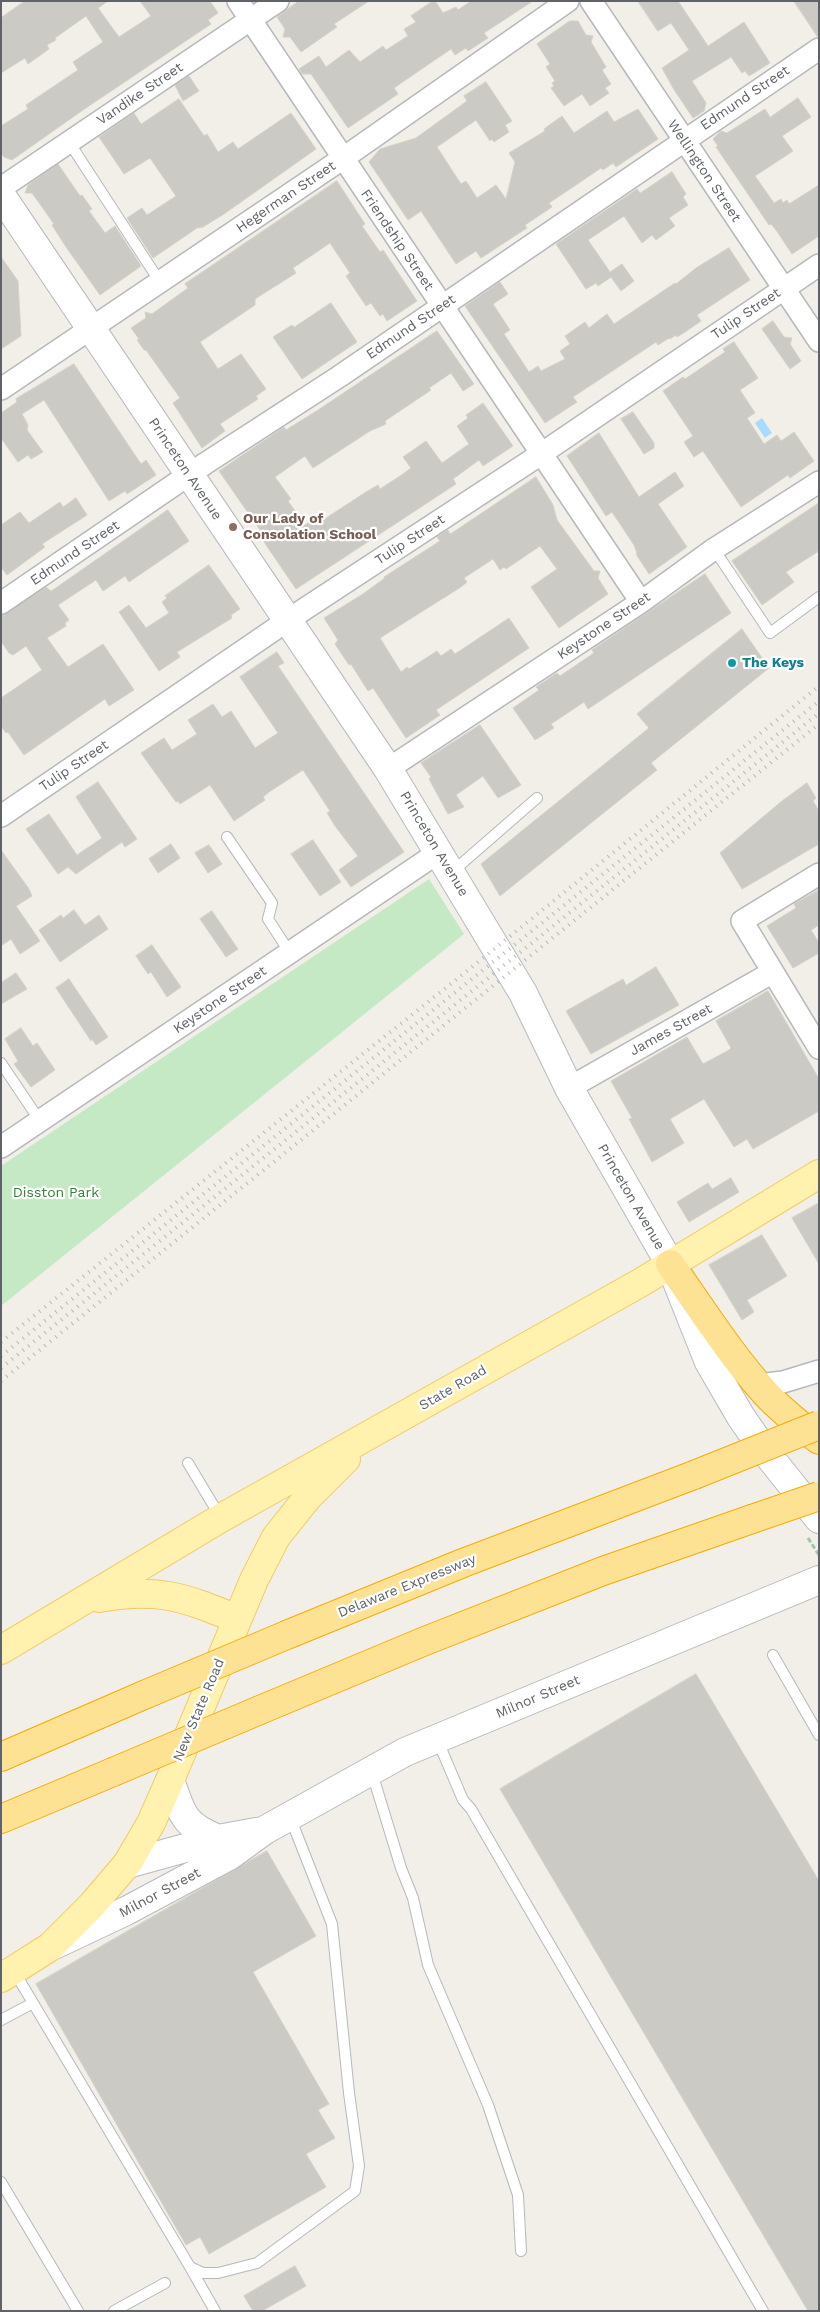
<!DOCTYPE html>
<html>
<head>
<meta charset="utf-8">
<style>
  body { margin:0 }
  #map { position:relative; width:820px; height:2312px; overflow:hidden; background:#f1efe8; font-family:"Work Sans",sans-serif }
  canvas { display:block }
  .frame { position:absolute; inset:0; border:2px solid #5f6368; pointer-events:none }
</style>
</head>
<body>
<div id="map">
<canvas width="820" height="2312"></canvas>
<div class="frame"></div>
</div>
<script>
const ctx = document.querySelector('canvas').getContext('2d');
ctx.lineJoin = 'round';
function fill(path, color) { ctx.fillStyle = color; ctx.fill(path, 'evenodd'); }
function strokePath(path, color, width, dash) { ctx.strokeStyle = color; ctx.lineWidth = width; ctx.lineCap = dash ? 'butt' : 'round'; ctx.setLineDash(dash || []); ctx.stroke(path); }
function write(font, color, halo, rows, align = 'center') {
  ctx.font = font + ' "Work Sans",sans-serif'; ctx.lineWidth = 4.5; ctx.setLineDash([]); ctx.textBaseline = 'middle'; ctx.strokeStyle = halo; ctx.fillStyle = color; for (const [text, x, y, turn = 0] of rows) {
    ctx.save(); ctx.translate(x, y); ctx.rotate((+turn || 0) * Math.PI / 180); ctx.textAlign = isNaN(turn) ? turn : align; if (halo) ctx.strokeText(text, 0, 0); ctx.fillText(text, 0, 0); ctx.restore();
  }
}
const green = new Path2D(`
  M429,879L464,934L1,1306V1166Z`);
const water = new Path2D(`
  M762,418L772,433L765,438L755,423Z`);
const building = new Path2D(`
  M25,1H108L98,8L119,37L151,16L140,1H210L218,13L208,20L211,24L83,110L12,160L4,157L1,153V126L28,109L26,105L78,70L73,62L103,42L86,16L55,38L56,40L47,45L49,49L28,64L25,58L1,73V18Z
  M299,1H369L334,24L337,27L301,52L290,37H283L285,29L277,17Z
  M433,1H435L443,13L456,7L458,10L471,1H533L484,33L488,38L468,51L466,48L455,55L451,49L407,79L394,88L398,94L348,128L311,74H302L299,69L319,56L326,67L349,50L360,62L383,46L386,50L408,36L404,29L416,22L411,16Z
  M638,1H678L708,46L744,22L770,63L749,76L745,71L742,73L731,57L692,81L706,103L704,111L693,118L673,88L662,68L689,50L671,23L658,31Z
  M794,1H819V37H818Z
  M570,21H578L586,35L593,36L591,42L606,67L602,70L611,84L605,88L609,93L590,106L582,94L564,106L551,88L554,86L552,83L555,81L546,67L550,64L537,44Z
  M189,76L199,91L183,101L175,85Z
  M486,82L512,121L505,125L509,132L494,142L492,139L490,141L476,120L437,147L461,184L466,181L477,198L496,185L506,199L515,162L509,153L545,131L544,129L562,116L574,133L607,111L614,122L638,109L658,139L616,167L613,163L603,170L601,168L573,187L549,203L552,207L525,225L527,228L481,258L476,251L456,264L421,211L408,220L369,162L380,149L416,138L467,101L464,96Z
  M798,98L811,117L782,136L793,151L755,176L774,203L781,199L783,203L787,200L789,204L819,185V236L792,254L776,230L771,224L769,225L716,147L718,146L713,139L721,131L727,133L765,109L770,117Z
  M179,99L204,136L207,134L218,152L233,142L238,149L291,113L316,149L224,214L203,227L197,228L153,258L127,218L142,208L147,215L176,196L150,158L124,174L99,137L134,113L141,124Z
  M58,164L80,196L82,195L92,209L89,211L105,233L115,226L141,266L100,295L66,247L52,225L54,224L32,193H25L28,185Z
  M672,172L686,194L683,197L688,205L669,218L675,226L656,240L652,235L642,243L624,216L588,240L610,272L622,264L634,281L621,291L611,277L598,286L596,283L586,289L556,244L637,189L640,193Z
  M337,181L365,224L362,226L380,252L383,250L417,301L387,321L383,314L380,316L371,303L366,306L346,276L350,273L330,243L293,268L296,273L255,299V305L200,342L218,369L241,354L266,389L256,396L258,399L220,424L225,431L202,448L173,403L180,398L146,350H144L137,340L139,339L131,328L146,318L145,312L152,314L188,288L185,284Z
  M729,248L750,280L697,315L701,321L685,332L677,337L676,335L670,339L669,338L658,345L656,342L573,397L577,402L545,423L465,306L500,282L508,294L493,304L510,330L504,334L529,372L538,366L541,371L565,359L560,351L570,344L565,336L585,322L589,328L607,314L614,324L675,283L676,284L696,268Z
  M1,257L18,281L21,336L1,349Z
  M331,303L357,342L302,379L273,337L292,325L294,327Z
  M773,321L784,337L792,338L790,344L801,361L790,369L762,329Z
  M437,331L474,384L463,391L451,373L429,388L431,390L385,421L386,424L370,431L313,468L305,456L275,477L291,499L288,501L305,525L320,515L323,520L366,492L378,485L380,489L403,474L411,468L403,457L426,441L442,463L469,444L457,426L468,418L466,415L483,403L513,446L483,466L479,460L453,479L456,484L296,589L266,545L264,541L267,540L219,471L284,427L286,430L318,410Z
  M734,342L758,378L740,390L755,413L747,418L764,444L777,435L781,441L794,432L814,461L790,478L788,475L741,507L703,451L694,457L684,442L693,436L663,391L683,377L685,379L725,352L723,349Z
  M74,364L141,464L146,460L156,475L127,494L125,491L109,501L44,400L22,414L28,425L27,430L43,452L31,459L28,455L18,462L1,438V413L17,402L16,399Z
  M633,412L654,443V448L644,454L621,419Z
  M599,433L639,497L675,472L684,486L658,504L687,547L649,574L636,554L637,553L634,545L612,512L606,516L567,456Z
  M536,477L553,505L557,520L594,571H600L598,578L608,594L559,628L531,587L557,569L540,546L506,569L504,567L500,570L493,559L464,578L467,582L461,587L380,638L401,672L407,667L409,669L437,651L441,656L451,649L455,654L509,618L529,648L436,710L440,715L406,738L373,688L368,691L351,664L349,665L335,644L338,640L324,618L363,594L385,578L384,577L440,541L437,537L448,530L450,534Z
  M76,498L87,515L42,544L45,547L7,575L1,567V525L20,512L29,523L60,502L63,507Z
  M819,503V551L786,572L794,582L762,605L732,561Z
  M168,510L189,541L129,582L125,576L103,591L96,580L58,605L69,620L65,623L66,626L47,638L68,667L103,644L134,690L109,706L105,699L24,755L8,732L6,733L1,726V698L42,670L26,646L13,655L9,653L1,641V616L46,587L51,591Z
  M209,565L240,609L231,615L232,618L177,652L180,657L159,671L119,612L129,605L146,628L169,613L162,602L167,598L165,596Z
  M705,574L731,613L588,709L584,702L551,724L554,728L535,740L513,708L539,690L536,687L557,673L560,676L594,653L592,650Z
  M742,629L769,668L651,763L657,770L500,896L481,864L649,728L637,714Z
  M277,652L284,663L278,666L404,852L351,887L339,870L358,856L335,826L327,813L330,811L303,770L269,792L263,797L265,800L234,821L210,785L180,804L178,801L176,802L141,753L164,738L172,750L197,734L188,720L213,704L222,717L231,711L255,748L278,733L240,677Z
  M480,725L521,785L498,798L483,776L456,795L464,807L448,814L429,779L431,777L421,763Z
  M98,782L137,839L125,847L122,842L76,874L68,867L58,874L26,829L49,814L77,855L102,838L76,797Z
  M807,783L816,798L813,801L819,811V844L742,889L720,853L782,801Z
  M313,840L341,882L320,896L291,854Z
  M171,844L180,858L158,873L149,859Z
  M209,845L222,864L208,873L195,853Z
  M1,850L29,889L32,896L16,906L40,941L20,954L11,939L1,946Z
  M819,890V925L811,930L819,943V953L793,968L767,926L796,908L794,904Z
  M74,910L85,925L99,915L108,929L60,962L39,930L61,915L63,918Z
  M212,911L238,949L226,957L200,919Z
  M152,945L181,987L167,997L151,972L148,974L136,956Z
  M656,967L679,1005L591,1054L566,1011L623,979L626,985Z
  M16,973L27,989L1,1004V983Z
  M69,979L108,1037L96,1045L92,1039L91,1041L56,988Z
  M768,991L819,1079V1111L753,1149L747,1139L734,1147L704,1099L670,1119L684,1143L652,1162L629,1119L632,1118L611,1081L687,1037L703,1064L729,1050L731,1048L716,1021Z
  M21,1028L33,1046L37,1043L55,1070L31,1087L14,1064L18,1061L5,1039Z
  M731,1178L739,1192L689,1222L677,1202L708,1183L712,1189Z
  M819,1203V1264L792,1218Z
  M762,1235L787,1276L747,1300L754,1312L742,1320L709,1265Z
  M696,1674L819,1881V2311H808L500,1789Z
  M267,1851L316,1936L253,1972L329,2104L318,2110L335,2138L306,2154L326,2187L209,2254L200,2237L186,2245L36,1984Z
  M295,2266L306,2286L262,2311H253L244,2296Z`);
const path = new Path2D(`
  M808,1538L819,1555`);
const lane = new Path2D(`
  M69,142L160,282
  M714,549L770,633L819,597
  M227,837L272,903L268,919L290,953
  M452,872L537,798
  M1,1063L40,1121
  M188,1463L221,1518
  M773,1655L819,1735
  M437,1739L463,1800L471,1809L763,2311
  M372,1773L401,1868L413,1898L428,1965L488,2105L518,2195L521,2251
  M14,1971L190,2267L203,2273H218L257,2263L355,2191L359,2166L349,2093L332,1924L290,1817
  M1,2020L33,2003
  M1,2182L78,2311
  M190,2267L215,2311
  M114,2311L165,2283`);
const street = new Path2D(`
  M238,1L641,602
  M591,1L819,341
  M1,188L278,1
  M1,389L342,159L568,1
  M1,603L206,463L340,376L819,49
  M388,769L641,602L714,549L819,482
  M1,816L297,614L541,454L819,265
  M819,874L742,921L819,1048
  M569,1088L773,972
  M1,1147L439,852
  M758,1385L783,1382L819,1371`);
const secondary = new Path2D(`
  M1,195L388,769L523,993L569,1088L670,1264L709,1362L741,1417L764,1450L819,1519
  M170,1780C182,1814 183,1825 218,1839
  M127,1864L218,1839L256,1832
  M54,1945L126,1911L229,1856L265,1830L405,1752L819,1580`);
const primary = new Path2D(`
  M99,1598C158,1587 183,1597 237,1619
  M1,1650L221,1518L640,1283L819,1174
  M1,1978L50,1947L92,1905L127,1864L151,1823L170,1780L254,1580L276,1537L308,1497L346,1459`);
const highway = new Path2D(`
  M670,1264C701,1308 730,1354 766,1394C782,1411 801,1426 819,1440
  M289,1634L463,1563L694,1475
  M260,1710L425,1641L603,1571L752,1519
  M1,1757L144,1695
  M1,1819L113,1772`);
const rail = new Path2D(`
  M1,1342L472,967L819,686
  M1,1356L819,701
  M1,1368L819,713
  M1,1381L819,724`);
const highwayBridge = new Path2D(`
  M694,1475L819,1425
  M752,1519L819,1496
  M144,1695L289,1634
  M113,1772L260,1710`);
const markers = [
  [233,527,5,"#8d6e63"],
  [732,663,5,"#0f9aa8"]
];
const streetNames = [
  ["Vandike Street",140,94,-34],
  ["Edmund Street",745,98,-34],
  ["Wellington Street",704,171,56],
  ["Hegerman Street",286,197,-34],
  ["Friendship Street",397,240,56],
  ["Tulip Street",746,314,-34],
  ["Edmund Street",411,327,-34],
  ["Princeton Avenue",185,469,56],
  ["Tulip Street",410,540,-33],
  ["Edmund Street",75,553,-34],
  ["Keystone Street",604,626,-34],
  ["Tulip Street",74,766,-34],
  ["Princeton Avenue",434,844,59],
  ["Keystone Street",220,1000,-34],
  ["James Street",671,1030,-29],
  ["Princeton Avenue",631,1197,60],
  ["State Road",453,1388,-30],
  ["Delaware Expressway",407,1586,-22],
  ["Milnor Street",538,1697,-23],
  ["New State Road",199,1710,-67],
  ["Milnor Street",160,1893,-28]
];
const educationNames = [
  ["Our Lady of",243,519],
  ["Consolation School",243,535]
];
const cultureNames = [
  ["The Keys",742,663]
];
const parkNames = [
  ["Disston Park",56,1193]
];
fill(green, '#c5e8c5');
fill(water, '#aadaff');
fill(building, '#cccac5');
strokePath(building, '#d6d1c6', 1);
strokePath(lane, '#b5b8bc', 12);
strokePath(street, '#b5b8bc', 24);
strokePath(secondary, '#b6babf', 30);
strokePath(primary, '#f2c960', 30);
strokePath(highway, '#f9ab00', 30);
strokePath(path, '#9cc7a9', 3, [5, 2.5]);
strokePath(lane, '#fff', 10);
strokePath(street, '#fff', 21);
strokePath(secondary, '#fff', 28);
strokePath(primary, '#fff2af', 28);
strokePath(highway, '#fde293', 28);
strokePath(rail, '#b6b7b8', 4, [1, 6]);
strokePath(highwayBridge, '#f9ab00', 30, []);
strokePath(highwayBridge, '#fde293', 28);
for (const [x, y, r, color] of markers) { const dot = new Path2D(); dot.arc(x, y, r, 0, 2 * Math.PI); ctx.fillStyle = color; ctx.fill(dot); strokePath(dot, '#fff', 2); }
write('14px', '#5f6368', '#fff', streetNames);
write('bold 14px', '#785e54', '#fff', educationNames, 'left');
write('bold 14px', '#0d838f', '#fff', cultureNames, 'left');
write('14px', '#348238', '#fff', parkNames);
</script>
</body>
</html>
